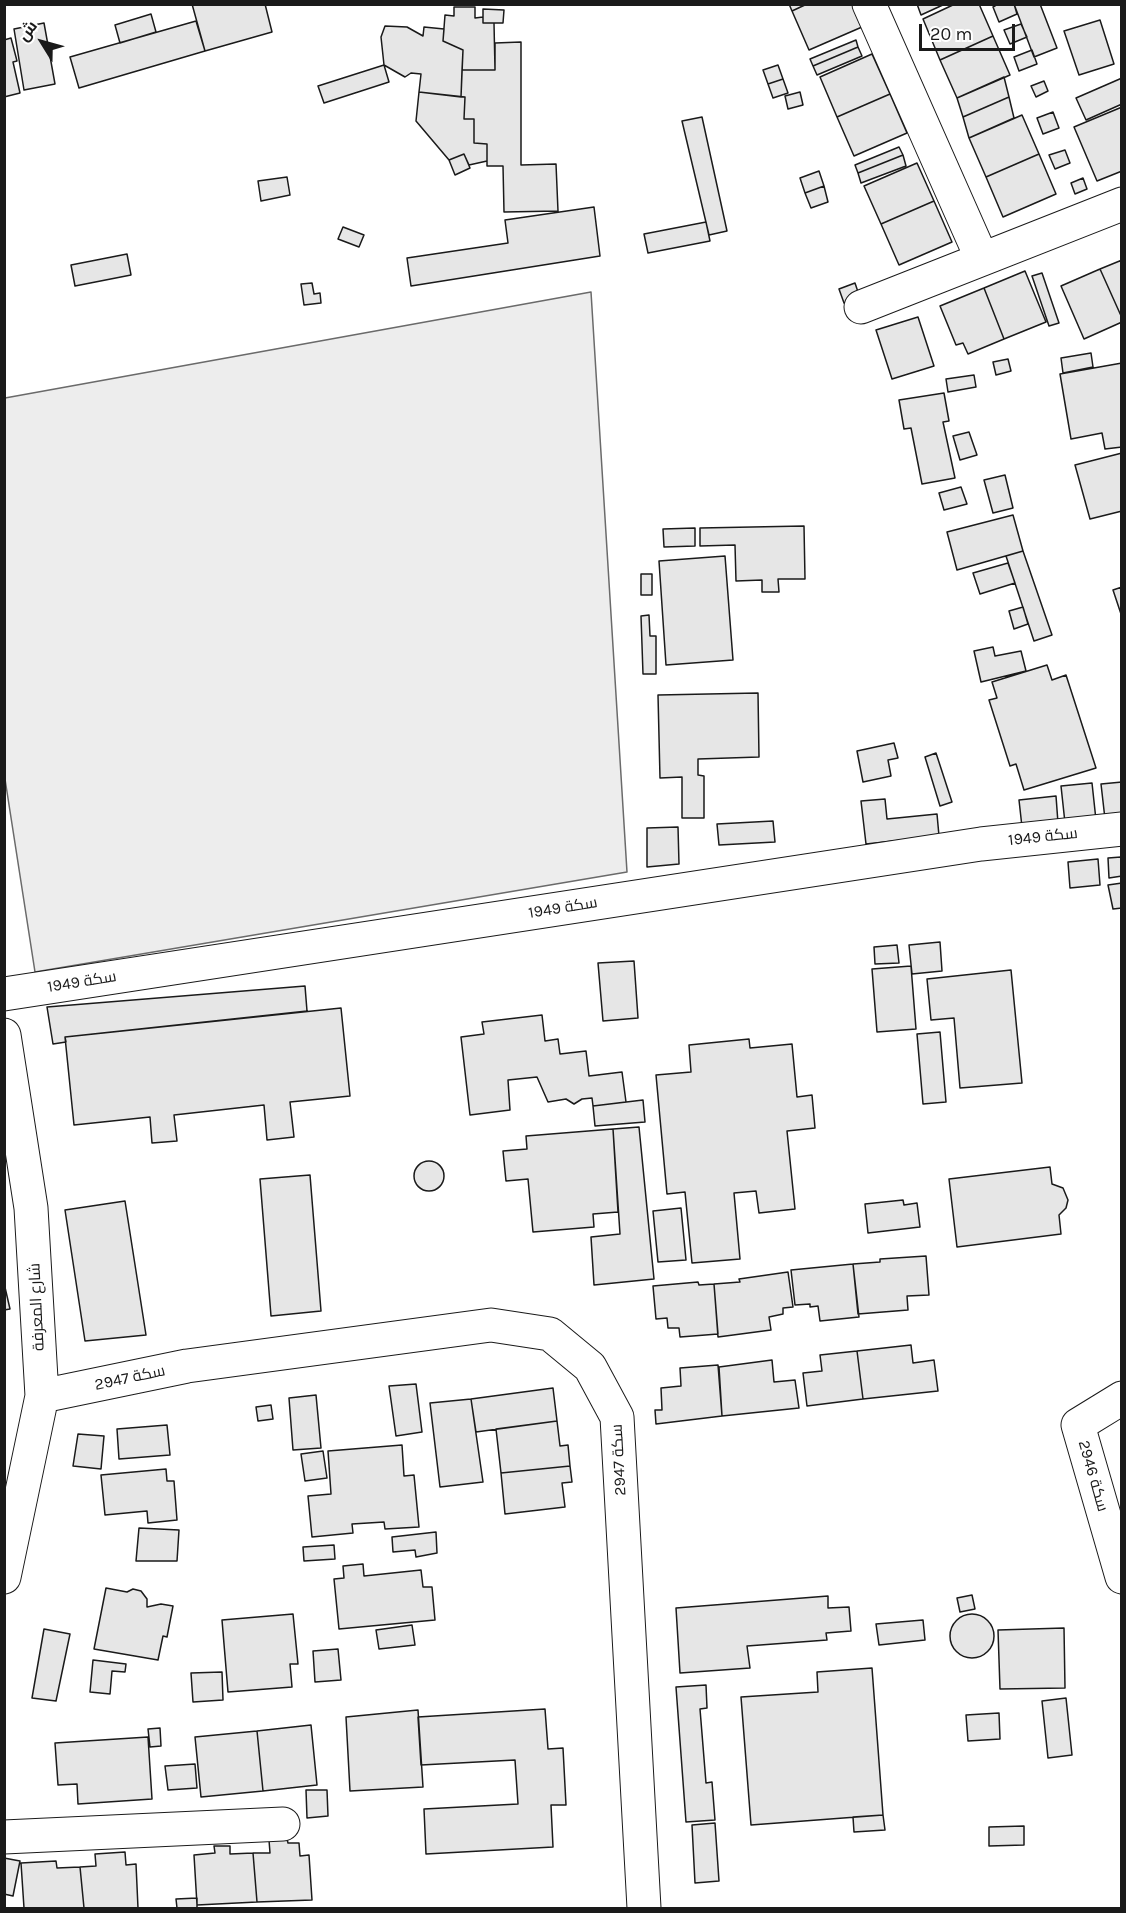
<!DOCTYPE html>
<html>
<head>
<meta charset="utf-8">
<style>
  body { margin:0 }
  #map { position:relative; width:1126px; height:1913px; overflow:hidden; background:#fff; font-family:Karla,Cairo,sans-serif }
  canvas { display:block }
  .frame { position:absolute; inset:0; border:6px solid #1a1a1a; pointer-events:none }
  .north { position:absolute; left:12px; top:12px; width:60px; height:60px; -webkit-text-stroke:4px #fff; paint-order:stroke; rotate:307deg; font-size:16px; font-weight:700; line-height:24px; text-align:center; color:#1a1a1a }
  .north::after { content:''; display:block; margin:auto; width:21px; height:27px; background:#1a1a1a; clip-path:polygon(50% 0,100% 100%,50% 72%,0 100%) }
  .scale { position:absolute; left:919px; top:24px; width:96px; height:27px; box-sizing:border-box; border:3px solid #1a1a1a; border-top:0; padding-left:8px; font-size:18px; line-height:21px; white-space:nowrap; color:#1a1a1a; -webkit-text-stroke:4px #fff; paint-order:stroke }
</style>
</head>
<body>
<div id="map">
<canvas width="1126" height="1913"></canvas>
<div class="frame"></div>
<div class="north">ش</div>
<div class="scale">20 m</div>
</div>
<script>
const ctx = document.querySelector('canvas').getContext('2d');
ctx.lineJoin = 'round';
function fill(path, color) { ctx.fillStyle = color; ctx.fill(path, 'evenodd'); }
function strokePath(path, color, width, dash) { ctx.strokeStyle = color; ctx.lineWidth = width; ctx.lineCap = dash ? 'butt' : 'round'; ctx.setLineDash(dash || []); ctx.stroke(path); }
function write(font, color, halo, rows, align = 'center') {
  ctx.font = font + ' Karla,Cairo,sans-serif'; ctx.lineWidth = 4.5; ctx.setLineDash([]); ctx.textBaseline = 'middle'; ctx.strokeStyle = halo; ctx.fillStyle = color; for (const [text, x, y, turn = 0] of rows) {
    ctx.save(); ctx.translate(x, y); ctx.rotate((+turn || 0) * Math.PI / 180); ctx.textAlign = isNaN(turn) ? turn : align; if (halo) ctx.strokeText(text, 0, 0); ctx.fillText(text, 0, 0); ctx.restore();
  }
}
const parking = new Path2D(`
  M591,292L627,872L35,972L5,779V398Z`);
const building = new Path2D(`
  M192,4H265L272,32L205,51Z
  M789,4H807L792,11Z
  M807,4H852L862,27L809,50L792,11Z
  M917,4H945L921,15Z
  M955,4H979L993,36L940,60L923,19Z
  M998,4H1014L1017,14L999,22L993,7Z
  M1014,4H1040L1057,48L1034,57Z
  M454,7H475V18L483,17V23H494L495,70H462L463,50L443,41L445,15L454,16Z
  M483,9L504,10L503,23H483Z
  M151,14L156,32L120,43L115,25Z
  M1100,20L1114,64L1079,75L1064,31Z
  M196,21L205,51L79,88L70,57Z
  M44,23L55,84L24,90L14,29Z
  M1021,24L1027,37L1010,44L1004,30Z
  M385,26L407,27L423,36L424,27L444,29L443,41L463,50L461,97L419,92L421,74L411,73L405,77L384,65L381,37Z
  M993,36L1010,75L957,98L940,60Z
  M11,38L17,61L13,62L20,93L4,97V40Z
  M856,40L858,47L813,66L810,59Z
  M521,42V165L556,164L558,211L504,212L503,166H487V144L474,143V119H464L465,97H461L462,70H495V43Z
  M858,47L862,56L817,75L813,66Z
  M1032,50L1037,64L1019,71L1014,57Z
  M872,54L890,94L837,117L820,77Z
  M384,65L389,82L324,103L318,86Z
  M778,65L783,79L768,84L763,70Z
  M1004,77L1009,97L963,117L957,98Z
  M1122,78V104L1086,120L1076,98Z
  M783,79L788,93L773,98L768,84Z
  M1044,81L1048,91L1036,97L1031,86Z
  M419,92L465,97L464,119H474V143L487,144V161L469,165L464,154L449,160L416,121Z
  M800,92L803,105L788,109L785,96Z
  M890,94L907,133L854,156L837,117Z
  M1009,97L1014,118L969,138L963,117Z
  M1122,107V171L1097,181L1074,127Z
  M1053,112L1059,128L1043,134L1037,118Z
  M1022,115L1039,154L986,177L969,138Z
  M702,117L727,231L709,235L682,121Z
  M899,147L903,155L858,173L855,165Z
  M1065,150L1070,163L1055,169L1049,155Z
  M464,154L470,168L455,175L449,160Z
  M1039,154L1056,194L1003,217L986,177Z
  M903,155L906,166L861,183L858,173Z
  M917,163L934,201L881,224L864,186Z
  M819,171L824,186L805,193L800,178Z
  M287,177L290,195L261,201L258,181Z
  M1083,178L1087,189L1075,194L1071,183Z
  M824,186L828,202L811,208L805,193Z
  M934,201L952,242L899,265L881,224Z
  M594,207L600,256L411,286L407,258L508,243L505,220Z
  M706,222L710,241L648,253L644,234Z
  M343,227L364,235L359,247L338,239Z
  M127,254L131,275L75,286L71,265Z
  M1122,260V318L1100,269Z
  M1100,269L1122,318V322L1084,339L1061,286Z
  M1025,271L1046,322L1004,339L984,288Z
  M1042,273L1059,323L1049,326L1032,276Z
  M312,283L314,294L320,293L321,303L304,305L301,284Z
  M855,283L860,298L844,303L839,289Z
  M984,288L1004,339L968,354L963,343L956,345L940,306Z
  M918,317L934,366L892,379L876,330Z
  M1091,353L1093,367L1063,373L1061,358Z
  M1008,359L1011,371L996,375L993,362Z
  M1122,363V447L1105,449L1102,433L1071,439L1060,374Z
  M974,375L976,387L948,392L946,379Z
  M944,393L949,421L943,422L955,478L922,484L911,428L904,429L899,400Z
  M969,432L977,455L960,460L953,436Z
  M1122,453V511L1090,519L1075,465Z
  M1005,475L1013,508L993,513L984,480Z
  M961,487L967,504L944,510L939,493Z
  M1013,515L1023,551L957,570L947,532Z
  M804,526L805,579H778L779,592H762V580L736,581L735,545L700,546V528Z
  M695,528V546L664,547L663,529Z
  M1023,551L1052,635L1034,641L1006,556Z
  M725,556L733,660L666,665L659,561Z
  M1008,563L1015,583L980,594L973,573Z
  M641,574H652V595H641Z
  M1122,587V617L1113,590Z
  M1023,607L1028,624L1014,629L1009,611Z
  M649,615L650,636H656V674H643L641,616Z
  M993,647L995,656L1021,651L1026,671L981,682L974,651Z
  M1047,665L1052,680L1066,675L1096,768L1024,790L1016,764L1010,766L989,700L997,698L992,682Z
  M758,693L759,757L698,759V775L704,776V818H682V777L660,778L658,695Z
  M894,743L898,758L888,760L891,776L863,782L857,751Z
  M936,753L952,802L940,806L925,757Z
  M1122,782V817L1105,819L1101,784Z
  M1092,783L1096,820L1065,823L1061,786Z
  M1056,796L1058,823L1022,827L1019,800Z
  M885,799L887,819L937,814L939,836L866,844L861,801Z
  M773,821L775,842L719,845L717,824Z
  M678,827L679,864L647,867V828Z
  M1121,857L1122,876L1109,878L1108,858Z
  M1098,859L1100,885L1070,888L1068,862Z
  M1122,883V908L1113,909L1108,885Z
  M940,942L942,971L912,974L909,945Z
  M897,945L899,963L875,964L874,947Z
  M634,961L638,1018L603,1021L598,963Z
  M911,966L916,1029L877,1032L872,969Z
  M1011,970L1022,1083L960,1088L954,1018L931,1020L927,979Z
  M305,986L307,1011L65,1037L66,1042L53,1044L47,1007Z
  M341,1008L350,1096L290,1102L294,1137L267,1140L264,1105L174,1115L177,1141L152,1143L150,1117L74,1125L65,1037Z
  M542,1015L545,1041L558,1039L560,1054L586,1051L589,1076L622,1072L626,1102L593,1106L592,1098L582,1099L574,1104L566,1099L548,1102L537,1077L508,1080L510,1110L470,1115L461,1037L484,1034L482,1022Z
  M940,1032L946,1102L923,1104L917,1034Z
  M749,1039L750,1048L792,1044L797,1097L812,1095L815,1128L787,1131L795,1209L759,1213L756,1191L734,1193L740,1259L692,1263L685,1192L667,1194L656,1075L691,1072L689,1045Z
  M643,1100L645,1122L595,1126L593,1106Z
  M639,1127L654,1279L594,1285L591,1237L620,1234L613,1129Z
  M613,1129L618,1212L593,1214L594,1227L533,1232L528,1179L506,1181L503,1151L527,1149L526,1136Z
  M414 1176a15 15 0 1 1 30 0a15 15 0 1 1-30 0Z
  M1050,1167L1052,1184L1063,1188L1068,1200L1066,1208L1059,1215L1061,1234L957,1247L949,1179Z
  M310,1175L321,1311L271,1316L260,1179Z
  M903,1200L904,1205L917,1203L920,1227L868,1233L865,1204Z
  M125,1201L146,1335L85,1341L65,1210Z
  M681,1208L686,1260L658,1262L653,1211Z
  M926,1256L929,1295L907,1296L908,1310L858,1314L853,1264L880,1262V1259Z
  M853,1264L859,1317L820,1321L818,1306L810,1307V1304L795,1305L791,1270Z
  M788,1272L793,1307L783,1308V1314L769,1317L771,1330L718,1337L714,1284L740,1282L739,1279Z
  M698,1282L699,1285L714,1284L718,1334L680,1337L679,1328H668L667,1318L656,1319L653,1286Z
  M4,1283L10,1309L4,1310Z
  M911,1345L913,1363L934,1360L938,1391L863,1399L857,1351Z
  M857,1351L863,1399L807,1406L803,1373L822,1371L820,1355Z
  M772,1360L774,1382L795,1380L799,1408L722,1416L719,1367Z
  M718,1365L722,1416L656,1424L655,1410H662L661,1388L681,1386L680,1368Z
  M416,1384L422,1432L396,1436L389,1386Z
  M553,1388L557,1421L476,1432L471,1399Z
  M316,1395L321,1448L293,1450L289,1398Z
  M471,1399L483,1482L440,1487L430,1403Z
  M271,1405L273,1419L258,1421L256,1407Z
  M557,1421L560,1446L568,1445L570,1466L501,1473L496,1429Z
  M167,1425L170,1455L119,1459L117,1429Z
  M78,1434L104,1436L101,1469L73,1466Z
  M402,1445L404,1476L414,1475L419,1527L385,1529L384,1522L352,1524L353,1533L312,1537L308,1496L331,1494L328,1451Z
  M323,1451L327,1478L305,1481L301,1454Z
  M570,1466L572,1482L562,1483L565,1507L505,1514L501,1473Z
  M166,1469L167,1481H174L177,1520L148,1523L147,1511L105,1515L101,1475Z
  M139,1528L179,1530L177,1561H136Z
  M436,1532L437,1553L416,1557L415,1550L393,1552L392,1537Z
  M334,1545L335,1559L304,1561L303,1547Z
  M363,1564L364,1576L421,1570L423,1587H432L435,1620L339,1629L334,1579L344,1578L343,1566Z
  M106,1588L127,1592L133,1589L141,1591L147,1599V1607L161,1604L173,1606L167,1637L163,1636L158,1660L94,1649Z
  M972,1595L975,1609L960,1612L957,1598Z
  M828,1596V1608L849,1607L851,1631L826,1633L827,1640L747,1646L750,1668L680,1673L676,1608Z
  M293,1614L298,1664H290L292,1687L228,1692L222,1620Z
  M950 1636a22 22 0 1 1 44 0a22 22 0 1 1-44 0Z
  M923,1620L925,1640L879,1645L876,1624Z
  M412,1625L415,1645L379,1649L376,1630Z
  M1064,1628L1065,1688L1000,1689L998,1630Z
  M44,1629L70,1634L56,1701L32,1698Z
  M338,1649L341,1680L315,1682L313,1651Z
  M93,1660L126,1664L125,1672L112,1671L110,1694L90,1692Z
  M872,1668L883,1815L751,1825L741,1697L818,1692L817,1672Z
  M222,1672L223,1700L193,1702L191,1673Z
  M706,1685L707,1708L700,1709L706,1783L712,1782L715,1820L686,1822L676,1687Z
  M1066,1698L1072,1755L1048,1758L1042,1701Z
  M545,1709L548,1749L563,1748L566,1805H551L553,1847L426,1854L424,1809L518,1804L515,1760L421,1765L418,1717Z
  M418,1710L423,1787L350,1791L346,1717Z
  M999,1713L1000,1739L968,1741L966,1715Z
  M311,1725L317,1785L263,1791L257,1731Z
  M160,1728L161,1746L150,1747L148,1729Z
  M257,1731L263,1791L201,1797L195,1737Z
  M148,1737L152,1799L78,1804L77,1784L58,1785L55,1743Z
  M195,1764L197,1788L168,1790L165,1766Z
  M306,1790H327L328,1816L307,1818Z
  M883,1815L885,1830L854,1832L853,1817Z
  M715,1823L719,1881L695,1883L692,1825Z
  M1024,1826V1845L989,1846V1827Z
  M287,1839L288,1843H299L300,1856L309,1855L312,1900L257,1902L253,1853H270L269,1840Z
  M214,1846H230V1854L253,1853L257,1902L197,1905L194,1855L215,1853Z
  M125,1852L126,1865L136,1864L138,1908H84L80,1867L96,1866L95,1854Z
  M4,1858L20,1861L13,1896L4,1894Z
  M56,1861L57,1868L80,1867L84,1908H24L21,1863Z
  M197,1898V1908H177L176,1899Z`);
const minor = new Path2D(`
  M869,4L982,259
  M861,307L1122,204
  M4,994L981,844L1122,829
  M4,1035L31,1208L42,1396L4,1577
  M42,1396L187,1366L491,1325L550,1334L590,1367L617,1417L644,1908
  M1122,1398L1078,1425L1122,1577
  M4,1837L283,1824`);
const streetNames = [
  ["سكة 1949",1043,837,-6],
  ["سكة 1949",563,908,-9],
  ["سكة 1949",82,982,-9],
  ["شارع المعرفة",37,1307,-93],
  ["سكة 2947",130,1378,-12],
  ["سكة 2947",619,1460,-93],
  ["سكة 2946",1093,1476,74]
];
fill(parking, '#ededed');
strokePath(parking, '#6a6a6a', 1.5);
fill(building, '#e6e6e6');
strokePath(building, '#1a1a1a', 1.5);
strokePath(minor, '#1a1a1a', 35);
strokePath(minor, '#fff', 33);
write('16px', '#1a1a1a', '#fff', streetNames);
</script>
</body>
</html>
